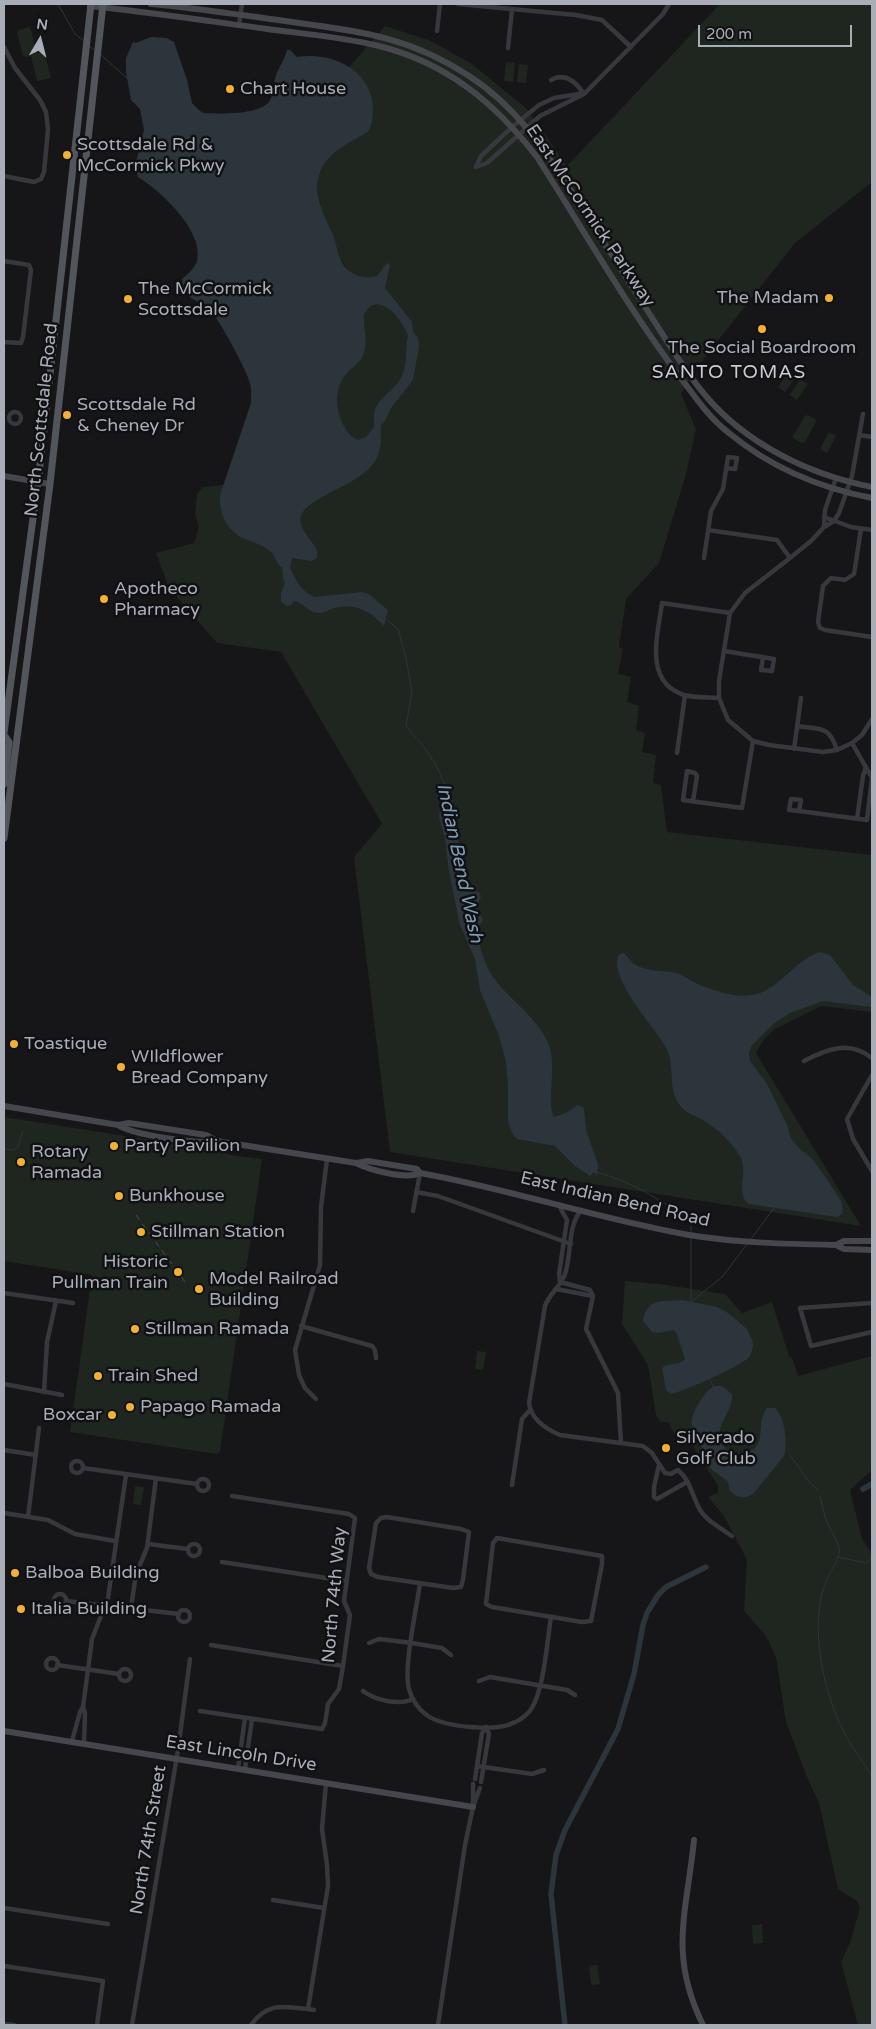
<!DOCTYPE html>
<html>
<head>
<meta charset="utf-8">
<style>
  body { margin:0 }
  #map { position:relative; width:876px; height:2029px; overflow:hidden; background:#161618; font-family:"Varela Round",sans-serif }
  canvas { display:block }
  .frame { position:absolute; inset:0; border:5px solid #a8adb8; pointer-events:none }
  .north { position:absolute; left:15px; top:15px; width:50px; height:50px; -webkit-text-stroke:4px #111113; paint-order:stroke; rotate:8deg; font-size:14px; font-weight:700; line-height:20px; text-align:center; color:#a8adb8 }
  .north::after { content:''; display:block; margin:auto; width:18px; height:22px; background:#a8adb8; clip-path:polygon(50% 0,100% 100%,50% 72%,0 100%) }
  .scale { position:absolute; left:698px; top:25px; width:154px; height:22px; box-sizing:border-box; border:2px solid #a8adb8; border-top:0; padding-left:6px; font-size:15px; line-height:18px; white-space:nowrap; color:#a8adb8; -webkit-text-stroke:4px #111113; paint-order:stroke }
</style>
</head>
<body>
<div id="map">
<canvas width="876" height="2029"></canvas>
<div class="frame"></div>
<div class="north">N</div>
<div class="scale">200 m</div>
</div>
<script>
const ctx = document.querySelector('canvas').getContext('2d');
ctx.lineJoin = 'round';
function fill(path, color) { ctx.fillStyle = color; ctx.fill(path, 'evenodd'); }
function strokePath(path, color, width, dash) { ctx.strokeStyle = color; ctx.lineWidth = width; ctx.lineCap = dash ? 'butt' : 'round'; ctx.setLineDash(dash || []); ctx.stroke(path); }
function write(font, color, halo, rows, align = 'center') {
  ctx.font = font + ' "Varela Round",sans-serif'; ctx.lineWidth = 5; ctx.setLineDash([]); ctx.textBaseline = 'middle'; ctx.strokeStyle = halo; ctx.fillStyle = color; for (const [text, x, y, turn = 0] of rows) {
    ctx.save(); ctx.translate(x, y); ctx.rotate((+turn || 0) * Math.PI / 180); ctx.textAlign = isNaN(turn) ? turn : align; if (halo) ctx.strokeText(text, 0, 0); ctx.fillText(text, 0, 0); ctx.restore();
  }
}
const green = new Path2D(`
  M720,4H872V182L795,243L694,371L681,394L696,429L685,478L659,563L626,599L619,647L623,649L618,674L631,677L627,702L639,706L636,730L645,733L642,752L656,755L653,783L661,785L667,832L872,855V1012L821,1006L775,1029L762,1042L756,1053L861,1226L390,1152L354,857L382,824L281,652L217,643L169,588L156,553L194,543L199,527L195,514L197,494L203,487L290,479L349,271C339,260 337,246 331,233C306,176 315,161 368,132L372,125L366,84L349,67L385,26L431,41L472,64L527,109L567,166Z
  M30,27L37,53L44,51L51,78L37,81L31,56L26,57L23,55L17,33L19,30Z
  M506,62L515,63L513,82L504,81Z
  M519,64L528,65L526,83L517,82Z
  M789,372L796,377L785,392L778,387Z
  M800,379L808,384L797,400L790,395Z
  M808,415L815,419L816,422L805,442L801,443L793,438V436L805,416Z
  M829,432L836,436L827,453L820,449Z
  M4,1117L202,1148L236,1156L262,1159L220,1452L217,1454L70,1432L92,1275L4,1261Z
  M625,1281L659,1284L725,1294L742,1313L772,1302L789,1356L792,1358L798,1376L872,1356V1470L850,1490L862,1539L872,1553V2025H858L841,1962L851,1940L860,1908L857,1901L838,1889L819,1803L807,1777L786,1722L776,1657L766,1636L744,1611L747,1560L724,1516L708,1497L718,1493V1486L687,1437L677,1439L668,1422H660L656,1415L648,1365L622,1324Z
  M477,1351L486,1352L483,1370L475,1369Z
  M135,1486L144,1487L141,1505L133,1504Z
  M762,1924L763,1943L753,1944L752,1925Z
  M597,1965L600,1984L591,1985L589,1966Z`);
const water = new Path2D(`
  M151,37L167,38L174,42L187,80L192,103L200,111L204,113C220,114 258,115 269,102C274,95 273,84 276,75C279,67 285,59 287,50H290L297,57C332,51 373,70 373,110C372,118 373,125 368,132C351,142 330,151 321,170C311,192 324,215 333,235C337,245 338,258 345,267C351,274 363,279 373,277C381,276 382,266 388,263L390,265L385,288L412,322L413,332L418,337L419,347L413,380L391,408L385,421L381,425C380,434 382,443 379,452C370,488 293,496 301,524C304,534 312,541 317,550V558L311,561L292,558L290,568C297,581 300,591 315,597L362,592L370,595L388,610L384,626C371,611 355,603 335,608C329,609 325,613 319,613C309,613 304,603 294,601L291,605L287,606L281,602V593L285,583L283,579L282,567C276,564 276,557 271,552C264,545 252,542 243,538C226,530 219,513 220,495L251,403C251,396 252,390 250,384C248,372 219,320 211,311C199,298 182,301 182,279C188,274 195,268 197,261C205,232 160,190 138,177L135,166L144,130L140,109L131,100L126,72V58L133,42L136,43ZM377,304C393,307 402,322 408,335C405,349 408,364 401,378C393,392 376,398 374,415C373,419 375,423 374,427L366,437L358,440C349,436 345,429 341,420C335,404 335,387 347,373C353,366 362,362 364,352C368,340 363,326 364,314L370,306Z
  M453,800L463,876L471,890L479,892L481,896L477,907L483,920L476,931C480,946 484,964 493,977C510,1001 538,1017 549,1045C557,1067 546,1102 554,1117L566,1113L578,1105L584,1108L586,1130L598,1164L597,1176L594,1172L590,1176L575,1166L555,1146L517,1139L512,1133L508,1121V1086L506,1062L499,1036L480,990L475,959L460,925L449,872L445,838L439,817L441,802Z
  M820,952L830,955L853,985L872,997V1007L822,1001L812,1005L790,1013L773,1024L752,1045L749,1053L750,1061L767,1084L787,1125L791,1139L799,1148L813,1160L826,1178L841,1201L843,1210L842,1214L837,1217L749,1204C735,1194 748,1173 741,1158C732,1142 717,1128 701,1119C693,1115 684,1112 679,1104C667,1088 676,1063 665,1046C654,1026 607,977 619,954L624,953C628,957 630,961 634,964C646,972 663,970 676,973C684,975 692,982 700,985C718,992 741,1000 760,993C783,984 796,960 820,952Z
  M682,1300L717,1307L728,1313L747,1329L753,1342C753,1347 752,1354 749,1357C744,1365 682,1392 671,1394L666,1390L662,1368C669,1362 679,1366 685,1359L676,1332L673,1330L658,1333L652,1332L643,1321C647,1297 663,1302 682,1300Z
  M714,1386H722L732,1394C734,1413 709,1429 725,1448C731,1453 737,1454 744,1454C770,1446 754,1425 767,1408H775C785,1417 788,1443 784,1456L754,1493C746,1499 738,1499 730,1491C728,1488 730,1485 727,1481C720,1475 712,1471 706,1463C702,1456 703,1449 700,1441C698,1435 692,1431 692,1424C690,1413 706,1390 714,1386Z`);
const stream = new Path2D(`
  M58,4L75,34L84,41
  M89,46L96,51
  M101,55L128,79
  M386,619L398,629L406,658L412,692L406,726C426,748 444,771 448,801
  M4,1148L12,1150L18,1147L23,1131
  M596,1172C631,1181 656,1198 686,1217L691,1220V1234
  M691,1238V1301
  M751,1239L774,1208
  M691,1302L723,1276L747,1244
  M709,1378L714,1388
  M790,1455L809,1482L818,1490
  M820,1497L825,1517L839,1547C841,1558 833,1566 829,1575C825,1584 821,1594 820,1604C813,1645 827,1702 847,1738C854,1751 864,1763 872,1776
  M838,1557L866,1563L872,1558`);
const canal = new Path2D(`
  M863,1489L872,1484
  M565,2025L551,1894L556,1855L565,1830L618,1729L634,1674L643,1625L647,1613L658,1595L666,1587L706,1567`);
const street = new Path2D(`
  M458,4L576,15L602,20L631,47
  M239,25L242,4
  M437,31L440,4
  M4,47L15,68L40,100L46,112L48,130L44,172L41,179L34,182L4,176
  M508,48L512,9
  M551,80C565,72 576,82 584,94
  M476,167L487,163L540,116L584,94L663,14L669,4
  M476,167L481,156L512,127L539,105L554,98L579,94
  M4,261L29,265L31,270L23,337L21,343L4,342
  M9 418a6 6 0 1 1 12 0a6 6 0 1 1-12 0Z
  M863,414L852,476L839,513L834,521L824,527L811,541L790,558L745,593L730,613L719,681V698L728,720L753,741L769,745L823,752L837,750L852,743L862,735L872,719
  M859,435L872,437
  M824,517L851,527L872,530
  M824,527L825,510L836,478
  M861,529L854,574L845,580L831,578L823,586L818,622L820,628L825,630L872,637
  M708,530L777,540L790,558
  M704,558L711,511L723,489L728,457L737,458L735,469L726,468
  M724,651L774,659L772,671L761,670L763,657
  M719,698C709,697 695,698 684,695C643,682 658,634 662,603L730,613
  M797,726C821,730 829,725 837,750
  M794,749L801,698
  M677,753L685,695
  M693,801L697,776L695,773L687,771L683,800L742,808L753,741
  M799,811L801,800L791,799L789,810L799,811L867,820L872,778L852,743
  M857,819L863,776L866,767
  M804,1061C827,1049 849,1040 872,1058
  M872,1075L847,1119L853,1139L872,1171
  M416,1192L438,1196L571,1244
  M558,1204L567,1220L559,1274L560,1282
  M581,1210C567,1228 572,1253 565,1274C561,1286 549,1294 545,1306L529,1403C531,1419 546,1429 560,1435L643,1446L652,1453L665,1473L671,1474L678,1470C690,1480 692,1495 699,1508C705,1520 721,1528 732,1536
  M413,1211L420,1173
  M556,1289L593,1296L590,1290L560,1282
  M4,1293L73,1303
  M593,1296L586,1329L618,1393L621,1443
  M872,1303L800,1308L811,1346L872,1332
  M301,1326L372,1346L375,1350L376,1358
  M4,1384L62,1395
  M44,1392L47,1342L56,1301
  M316,1399L305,1388L299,1375L295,1350L320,1265L321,1207L327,1159
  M4,1450L36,1455
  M71 1467a6 6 0 1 1 12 0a6 6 0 1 1-12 0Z
  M659,1465L654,1487V1497L657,1499L687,1482
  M83,1468L197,1484
  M197 1485a6 6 0 1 1 12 0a6 6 0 1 1-12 0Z
  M512,1485L522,1419L530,1410
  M4,1513L48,1520L75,1534L115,1541
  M28,1517L39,1428
  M387,1517L461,1529L469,1532L463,1580L461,1587L453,1588L378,1577L371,1574L369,1568L376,1523L381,1518Z
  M497,1538L602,1556V1564L591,1621L582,1622L492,1607L486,1604L493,1543Z
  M148,1544L188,1549
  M188 1550a6 6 0 1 1 12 0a6 6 0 1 1-12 0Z
  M222,1562L346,1581
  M420,1583C417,1607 403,1668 409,1689C412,1700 419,1710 428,1716C445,1727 495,1732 513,1723C519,1721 525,1716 529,1712C544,1694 547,1641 551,1617
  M54 1600a6 6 0 1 1 12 0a6 6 0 1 1-12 0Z
  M66,1601L179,1614
  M131,1608L136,1574L147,1548L156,1478
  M178 1616a6 6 0 1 1 12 0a6 6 0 1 1-12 0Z
  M369,1643L379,1639L412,1643L442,1648L451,1655
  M211,1645L343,1666
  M46 1664a6 6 0 1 1 12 0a6 6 0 1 1-12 0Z
  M57,1665L119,1674
  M119 1675a6 6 0 1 1 12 0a6 6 0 1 1-12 0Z
  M479,1681L490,1677L567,1690L575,1695
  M363,1691C375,1700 398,1706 413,1699
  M200,1711L322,1729L325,1723L328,1704L339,1689L343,1666L350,1615L344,1601L355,1518L349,1514L232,1496
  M72,1741L80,1712L83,1707
  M84,1743L85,1713L83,1707L92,1639L108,1598L126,1475
  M477,1766L532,1774L544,1770
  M238,1768L245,1718
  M245,1769L252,1719
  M475,1779L482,1733L486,1727
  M481,1782L489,1734L486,1727
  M473,1805V1784
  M273,1900L324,1908
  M4,1908L108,1924
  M4,1966L103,1981L97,2025
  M308,2009L328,1886L327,1865L322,1829L326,1783
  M4,2024L14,2025
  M132,2025L178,1750L190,1659
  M251,2025C269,2000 287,2007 314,2010
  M438,2025L465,1845L473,1807L480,1788`);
const secondary = new Path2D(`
  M151,4C196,8 240,15 285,21C356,31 407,35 469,76C516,106 546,151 575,197C599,235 623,272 647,310C666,339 683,369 705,395C746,444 810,475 872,487
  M90,6C149,12 208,21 267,29C304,34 343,37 379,46C447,63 495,103 537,157C583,229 626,305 677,373C693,394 708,417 729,433C770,467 820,488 872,498
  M4,476L50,484
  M4,1106L118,1125L129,1123L206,1135L217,1141L356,1163C370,1170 406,1180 420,1173
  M118,1125C133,1135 200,1145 217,1141
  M356,1163L368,1161L417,1169L420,1173C510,1189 598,1219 689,1235C738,1243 787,1244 836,1245L844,1249L872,1250
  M836,1245L844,1241H872
  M4,1731L473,1807
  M694,1840C687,1912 668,1954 703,2025`);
const primary = new Path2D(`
  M4,733L39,474L91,4
  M4,735L9,742L4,784
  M4,838L50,484L103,4`);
const rail = new Path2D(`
  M136,1215L188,1286`);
const markers = [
  [230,89,5,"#f2b134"],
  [67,155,5,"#f2b134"],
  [829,298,5,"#f2b134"],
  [128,299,5,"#f2b134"],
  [762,329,5,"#f2b134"],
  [67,415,5,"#f2b134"],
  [104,599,5,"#f2b134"],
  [14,1044,5,"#f2b134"],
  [121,1067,5,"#f2b134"],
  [114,1146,5,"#f2b134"],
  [21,1162,5,"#f2b134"],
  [119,1196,5,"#f2b134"],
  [141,1232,5,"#f2b134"],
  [178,1272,5,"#f2b134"],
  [199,1289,5,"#f2b134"],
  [135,1329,5,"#f2b134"],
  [98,1376,5,"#f2b134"],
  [130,1407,5,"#f2b134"],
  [112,1415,5,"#f2b134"],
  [666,1448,5,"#f2b134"],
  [15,1573,5,"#f2b134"],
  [21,1609,5,"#f2b134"]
];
const poiNames = [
  ["Chart House",240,89],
  ["Scottsdale Rd &",77,145],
  ["McCormick Pkwy",77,166],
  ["The McCormick",138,289],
  ["Scottsdale",138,310],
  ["The Madam",819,298,"right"],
  ["The Social Boardroom",762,348,"center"],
  ["Scottsdale Rd",77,405],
  ["& Cheney Dr",77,426],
  ["Apotheco",114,589],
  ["Pharmacy",114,610],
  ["Toastique",24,1044],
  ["WIldflower",131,1057],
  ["Bread Company",131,1078],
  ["Party Pavilion",124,1146],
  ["Rotary",31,1152],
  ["Ramada",31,1173],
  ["Bunkhouse",129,1196],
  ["Stillman Station",151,1232],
  ["Historic",168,1262,"right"],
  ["Pullman Train",168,1283,"right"],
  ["Model Railroad",209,1279],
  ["Building",209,1300],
  ["Stillman Ramada",145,1329],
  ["Train Shed",108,1376],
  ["Papago Ramada",140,1407],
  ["Boxcar",102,1415,"right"],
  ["Silverado",676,1438],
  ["Golf Club",676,1459],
  ["Balboa Building",25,1573],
  ["Italia Building",31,1609]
];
const streetNames = [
  ["East McCormick Parkway",590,216,56],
  ["North Scottsdale Road",42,420,-84],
  ["East Indian Bend Road",615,1200,13],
  ["North 74th Way",335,1595,-85],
  ["East Lincoln Drive",241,1754,9],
  ["North 74th Street",149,1840,-81]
];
const neighbourhoodNames = [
  ["SANTO TOMAS",729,373]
];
const waterNames = [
  ["Indian Bend Wash",459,863,78]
];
fill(green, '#1e261f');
fill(water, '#2c353c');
strokePath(stream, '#2c353c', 1);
strokePath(canal, '#2c353c', 5.5);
strokePath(street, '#37383d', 4.5);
strokePath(secondary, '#45474d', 6);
strokePath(primary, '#53555c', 7);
strokePath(rail, '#4a4c52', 1, [6, 5]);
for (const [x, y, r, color] of markers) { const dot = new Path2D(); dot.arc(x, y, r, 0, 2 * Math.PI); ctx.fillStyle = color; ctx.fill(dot); strokePath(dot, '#111113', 2); }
write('18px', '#a8adb8', '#111113', poiNames, 'left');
write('18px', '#a8adb8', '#111113', streetNames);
ctx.letterSpacing = '1px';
write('19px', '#c9ccd4', '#111113', neighbourhoodNames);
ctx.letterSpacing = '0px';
write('italic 19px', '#7f9bb3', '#111113', waterNames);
</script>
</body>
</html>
